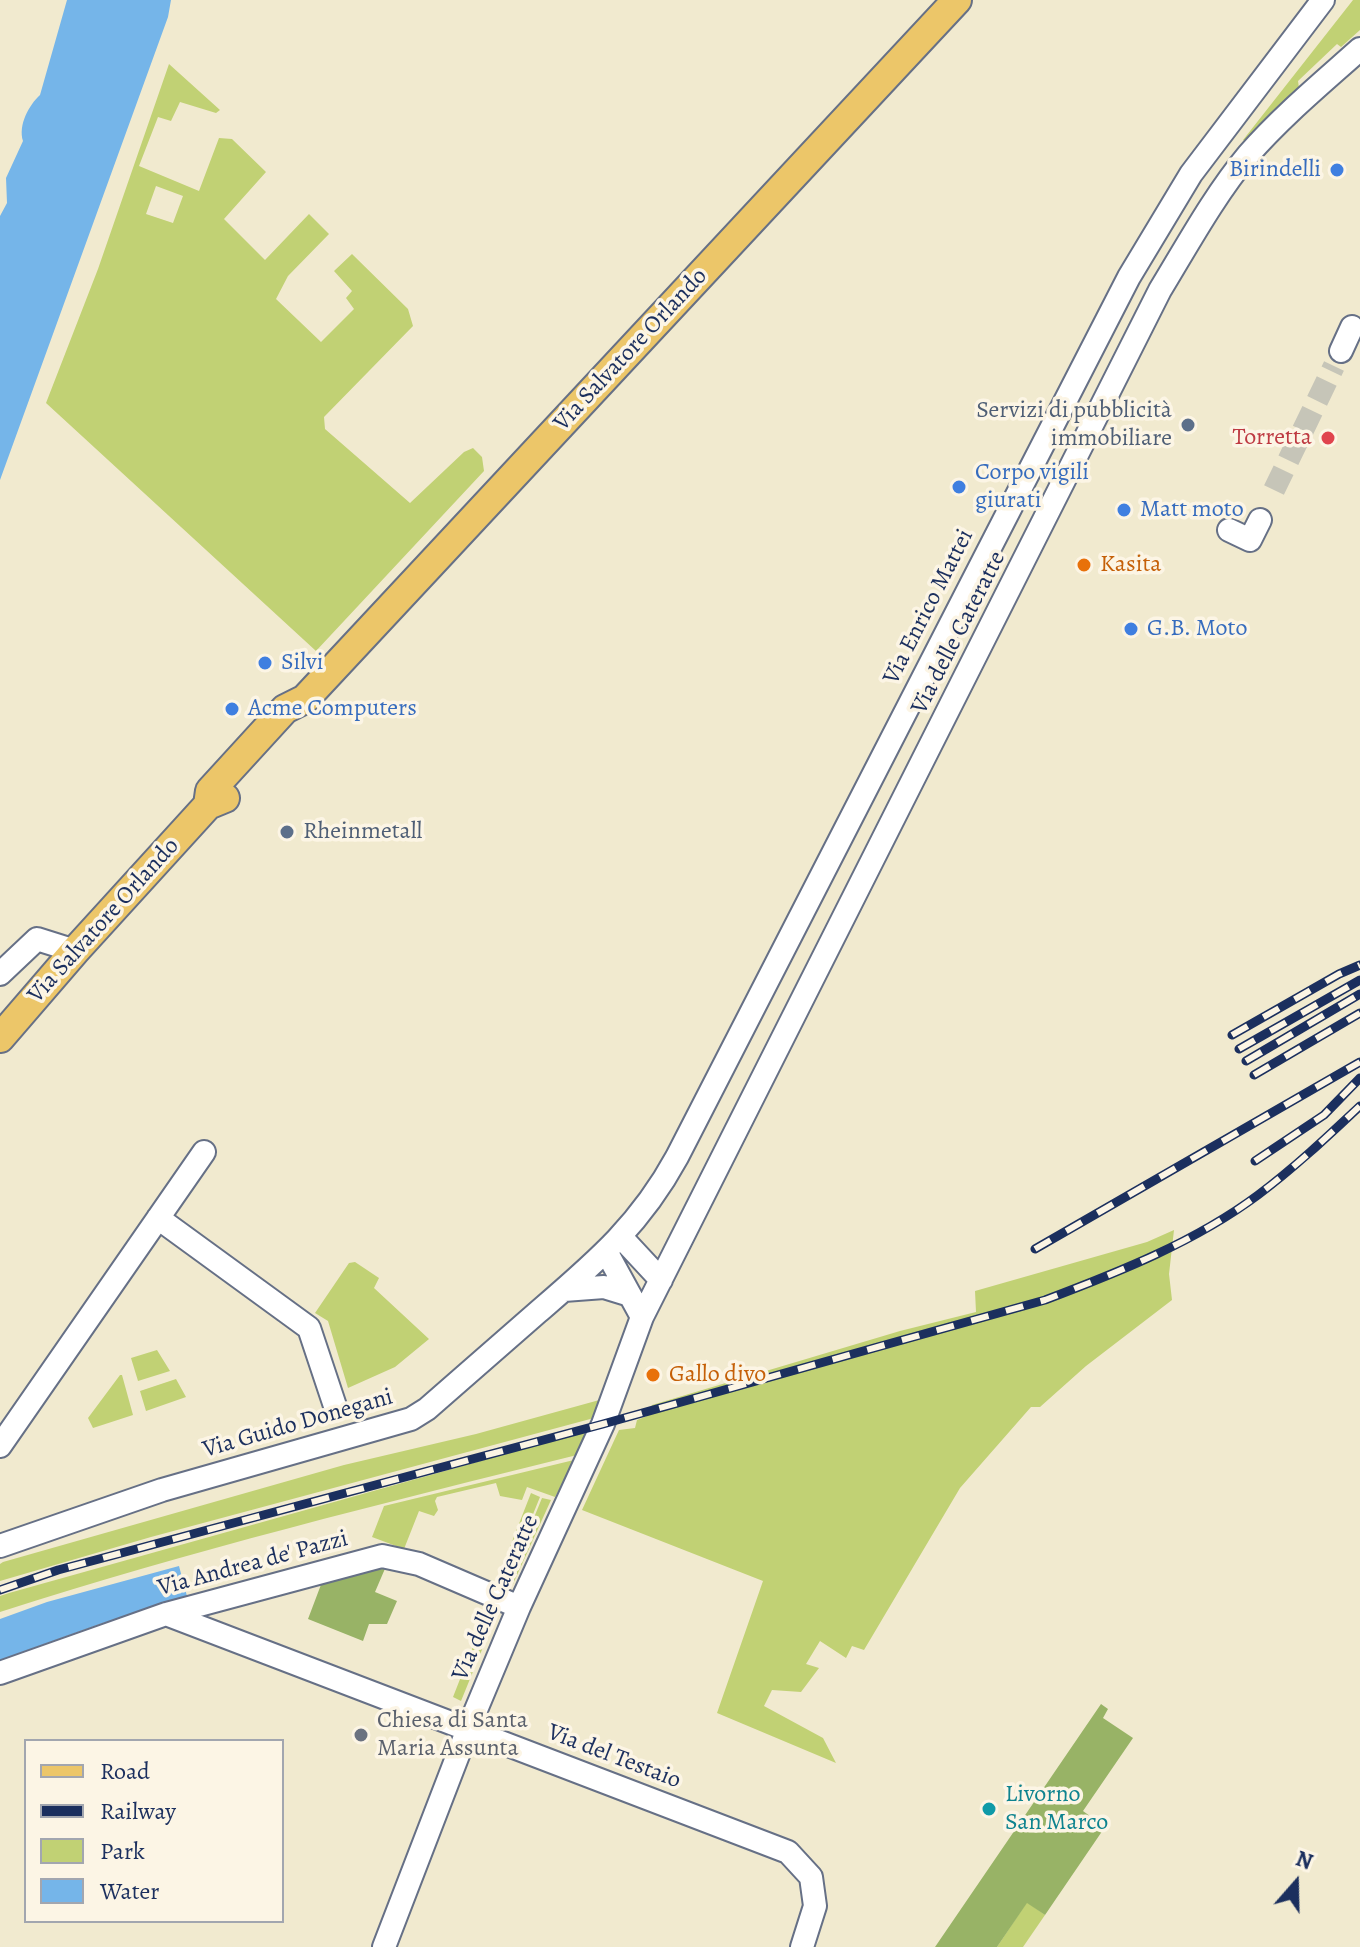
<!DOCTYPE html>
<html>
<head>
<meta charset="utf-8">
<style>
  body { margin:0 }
  #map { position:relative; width:1360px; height:1947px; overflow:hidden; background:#f1eacf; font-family:Alegreya,serif }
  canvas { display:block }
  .legend { position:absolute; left:24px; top:1739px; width:260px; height:184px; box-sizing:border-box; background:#fcf5e5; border:2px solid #a2a6af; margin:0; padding:10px 14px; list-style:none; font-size:24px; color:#1b2f5e }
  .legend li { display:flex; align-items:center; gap:16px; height:40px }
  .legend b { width:40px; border:2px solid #a2a6af }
  .north { position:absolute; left:1256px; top:1843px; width:80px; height:80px; -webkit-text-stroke:6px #fcf5e5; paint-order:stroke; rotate:20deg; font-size:22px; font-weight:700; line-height:32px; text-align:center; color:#1b2f5e }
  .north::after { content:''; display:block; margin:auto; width:28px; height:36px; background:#1b2f5e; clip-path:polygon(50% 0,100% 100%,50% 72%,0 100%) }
</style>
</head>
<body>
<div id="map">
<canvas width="1360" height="1947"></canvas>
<ul class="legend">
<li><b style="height:10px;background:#ecc669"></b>Road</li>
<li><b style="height:10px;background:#1b2f5e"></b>Railway</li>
<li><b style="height:22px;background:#c1d174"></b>Park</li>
<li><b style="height:22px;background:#75b5e9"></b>Water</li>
</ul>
<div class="north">N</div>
</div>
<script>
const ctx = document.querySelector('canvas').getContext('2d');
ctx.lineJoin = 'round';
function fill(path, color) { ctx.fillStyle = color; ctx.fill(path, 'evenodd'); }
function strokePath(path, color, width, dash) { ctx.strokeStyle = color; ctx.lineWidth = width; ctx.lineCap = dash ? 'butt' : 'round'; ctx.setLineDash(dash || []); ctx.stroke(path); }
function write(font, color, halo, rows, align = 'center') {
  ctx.font = font + ' Alegreya,serif'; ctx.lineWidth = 7; ctx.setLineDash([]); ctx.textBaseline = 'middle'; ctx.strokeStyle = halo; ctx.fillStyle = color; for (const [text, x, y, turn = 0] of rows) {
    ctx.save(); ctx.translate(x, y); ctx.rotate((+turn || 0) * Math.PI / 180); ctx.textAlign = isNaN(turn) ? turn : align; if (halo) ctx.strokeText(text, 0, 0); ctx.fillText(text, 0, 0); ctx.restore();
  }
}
const green = new Path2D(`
  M1353,0H1360V30L1341,47L1337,44L1298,81L1299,88L1246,142L1243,140Z
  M169,64L220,110L216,113L180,102L171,121L158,117L139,166L199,191L219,138L232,139L266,172L224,219L265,260L309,214L329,234L288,276L276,299L321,342L354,309L346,298L352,291L334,271L352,254L408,309L413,326L324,417L325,429L410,503L464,452L473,448L482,457L484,471L316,651L46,403L98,269ZM156,186L183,196L173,223L146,214Z
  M1174,1230L1169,1274L1172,1300L1086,1366L1040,1407H1031L960,1488L864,1650L852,1646L846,1658L820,1641L806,1664L819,1668L801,1692L772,1690L764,1706L823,1738L836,1763L717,1713L763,1581L582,1510L619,1430L635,1428L637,1420L647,1416L652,1405L900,1331L976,1312L975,1291L1147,1242Z
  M355,1262L379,1278L374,1288L429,1339L395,1367L348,1388L328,1321L315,1313L349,1263Z
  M157,1350L170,1371L138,1381L131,1358Z
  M120,1375H122L133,1415L93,1428L88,1418Z
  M176,1379L186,1397L146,1411L140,1391Z
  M603,1399L594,1418L151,1537L0,1581V1564L3,1562L344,1465L476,1434Z
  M584,1432L585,1435L577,1455C384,1503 189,1551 0,1612V1596L9,1593Z
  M574,1460L555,1497L527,1487L522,1500L500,1496L496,1483L437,1497L435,1501L438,1510L434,1516L419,1511L404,1549L372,1537L384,1506Z
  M531,1493L540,1497L505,1583L497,1580Z
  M542,1498L551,1500L513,1584L508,1581Z
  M484,1618L490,1630L461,1701L453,1697Z
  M1027,1902L1045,1915L1023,1947H997Z`);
const forest = new Path2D(`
  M387,1564L375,1592L397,1601L387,1624H369L363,1641L308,1619L322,1582Z
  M1101,1704L1108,1709L1103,1718L1133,1738L1083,1811L1105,1827L1045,1915L1027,1903L997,1947H935Z`);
const water = new Path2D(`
  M67,0H171L168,17L0,480V216L7,203L6,178L23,141C18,125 29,105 40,95Z
  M179,1566L188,1600L103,1623L0,1660V1619L47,1602Z`);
const minorTunnel = new Path2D(`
  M1274,490L1334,366`);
const minor = new Path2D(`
  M1341,351L1352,327
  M1229,530L1250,540L1260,520
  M0,974L37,939L75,951
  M158,1218L309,1328L335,1406
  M621,1237L661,1280
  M607,1253L642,1317
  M564,1290L604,1287L630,1295
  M0,1446L204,1152
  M0,1546L162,1490L411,1419L427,1409C464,1377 501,1344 538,1312C596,1262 640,1225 677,1157L1129,277L1191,174L1323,0
  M166,1614L788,1852L811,1877L815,1906L802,1947
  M0,1673L166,1614L382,1556L419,1564L519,1607
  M384,1947L468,1729L519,1607L603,1424L642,1317L1160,290C1188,244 1214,196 1248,155C1282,116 1322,83 1360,49`);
const major = new Path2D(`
  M208,805L210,791L285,709L305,699L957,0
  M0,1038L75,951L208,805L225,798`);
const rail = new Path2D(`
  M1232,1035L1339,974L1360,965
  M1239,1049L1360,980
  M1246,1061L1360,994
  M1254,1075L1360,1013
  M1255,1161L1324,1115L1360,1078
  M1035,1249L1360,1062
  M0,1590L58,1570L603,1424L1045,1300C1119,1272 1195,1242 1258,1195C1294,1168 1327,1137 1360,1106`);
const markers = [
  [1337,170,8,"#3f7fe0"],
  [1188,425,8,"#5c6f8a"],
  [1328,438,8,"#e0444e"],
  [959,487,8,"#3f7fe0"],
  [1124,510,8,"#3f7fe0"],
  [1084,565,8,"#e8710a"],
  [1131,629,8,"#3f7fe0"],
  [265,663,8,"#3f7fe0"],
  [232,709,8,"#3f7fe0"],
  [287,832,8,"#5c6f8a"],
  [653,1375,8,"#e8710a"],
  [361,1735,8,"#6b7280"],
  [989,1809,8,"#0f9aa8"]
];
const shopNames = [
  ["Birindelli",1321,170,"right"],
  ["Corpo vigili",975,473],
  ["giurati",975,501],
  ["Matt moto",1140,510],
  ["G.B. Moto",1147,629],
  ["Silvi",281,663],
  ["Acme Computers",248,709]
];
const streetNames = [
  ["Via Salvatore Orlando",631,350,-47],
  ["Via Enrico Mattei",929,607,-63],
  ["Via delle Cateratte",959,633,-63],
  ["Via Salvatore Orlando",104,921,-48],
  ["Via Guido Donegani",298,1424,-16],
  ["Via Andrea de' Pazzi",253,1564,-15],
  ["Via delle Cateratte",496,1598,-66],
  ["Via del Testaio",614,1757,21]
];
const serviceNames = [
  ["Servizi di pubblicità",1172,411],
  ["immobiliare",1172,439],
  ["Rheinmetall",303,832,"left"]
];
const healthNames = [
  ["Torretta",1312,438]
];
const foodNames = [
  ["Kasita",1100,565],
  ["Gallo divo",669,1375]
];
const worshipNames = [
  ["Chiesa di Santa",377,1721],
  ["Maria Assunta",377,1749]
];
const cultureNames = [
  ["Livorno",1005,1795],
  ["San Marco",1005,1823]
];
fill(green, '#c1d174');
fill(forest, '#98b366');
fill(water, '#75b5e9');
strokePath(minorTunnel, '#c6c5b8', 22, [22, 11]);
strokePath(minor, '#667086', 26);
strokePath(major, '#667086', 32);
strokePath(minor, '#fff', 22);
strokePath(major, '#ecc669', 28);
strokePath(rail, '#1b2f5e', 9);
strokePath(rail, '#fcf5e5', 6, [18]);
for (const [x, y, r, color] of markers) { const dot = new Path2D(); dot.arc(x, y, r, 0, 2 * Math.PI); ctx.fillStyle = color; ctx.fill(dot); strokePath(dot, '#fcf5e5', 3); }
write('24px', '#366cbe', '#fcf5e5', shopNames, 'left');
write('24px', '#1b2f5e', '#fcf5e5', streetNames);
write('24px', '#4e5e75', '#fcf5e5', serviceNames, 'right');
write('24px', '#be3a42', '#fcf5e5', healthNames, 'right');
write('24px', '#c56008', '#fcf5e5', foodNames, 'left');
write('24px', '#5b616d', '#fcf5e5', worshipNames, 'left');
write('24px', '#0d838f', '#fcf5e5', cultureNames, 'left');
</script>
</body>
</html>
